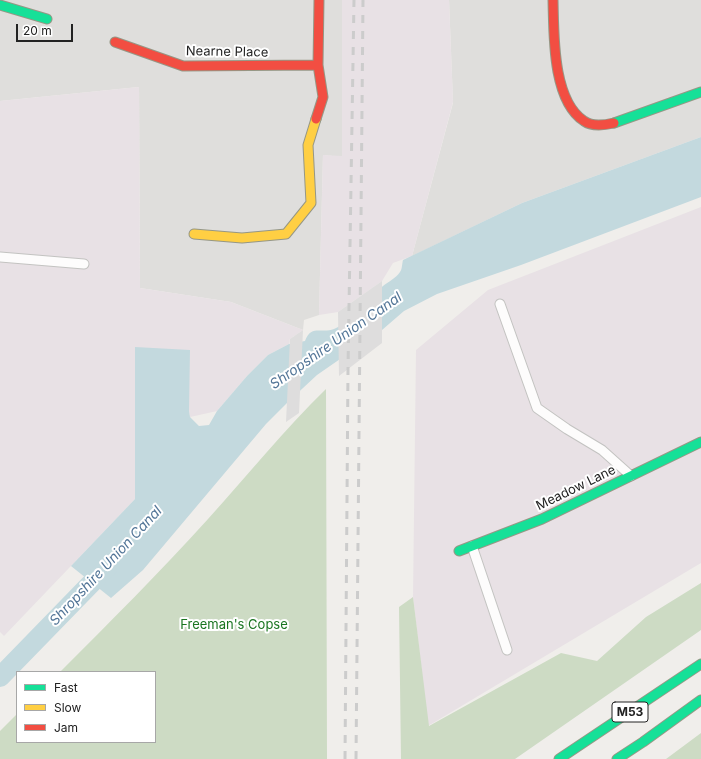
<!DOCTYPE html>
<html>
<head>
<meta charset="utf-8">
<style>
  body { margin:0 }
  #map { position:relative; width:701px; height:759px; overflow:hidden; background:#f0eeeb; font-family:Inter,sans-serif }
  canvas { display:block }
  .legend { position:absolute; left:16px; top:671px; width:140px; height:72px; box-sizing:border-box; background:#fff; border:1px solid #a7a7a7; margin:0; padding:5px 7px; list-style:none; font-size:12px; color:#222 }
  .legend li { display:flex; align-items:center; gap:8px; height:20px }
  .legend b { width:20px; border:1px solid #a7a7a7 }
  .scale { position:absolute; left:16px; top:24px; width:57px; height:18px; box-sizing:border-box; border:2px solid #222; border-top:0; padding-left:5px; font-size:12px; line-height:14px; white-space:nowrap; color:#222; -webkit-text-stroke:3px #fff; paint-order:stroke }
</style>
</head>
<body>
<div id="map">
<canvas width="701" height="759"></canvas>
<ul class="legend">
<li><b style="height:5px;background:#16e098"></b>Fast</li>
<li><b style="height:5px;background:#ffcf43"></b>Slow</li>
<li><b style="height:5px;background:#f24e42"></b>Jam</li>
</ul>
<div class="scale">20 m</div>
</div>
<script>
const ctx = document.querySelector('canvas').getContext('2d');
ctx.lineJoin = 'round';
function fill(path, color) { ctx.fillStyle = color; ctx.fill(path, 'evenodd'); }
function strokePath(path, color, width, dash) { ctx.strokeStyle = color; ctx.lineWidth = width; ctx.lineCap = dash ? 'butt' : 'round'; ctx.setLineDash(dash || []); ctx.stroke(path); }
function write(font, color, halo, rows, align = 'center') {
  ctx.font = font + ' Inter,sans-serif'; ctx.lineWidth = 4; ctx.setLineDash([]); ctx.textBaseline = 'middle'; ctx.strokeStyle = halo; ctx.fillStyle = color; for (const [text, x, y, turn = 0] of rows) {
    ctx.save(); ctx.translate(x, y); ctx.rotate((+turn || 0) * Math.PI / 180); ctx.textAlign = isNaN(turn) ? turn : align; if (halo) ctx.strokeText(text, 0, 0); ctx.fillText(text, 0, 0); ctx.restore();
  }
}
const residential = new Path2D(`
  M0,0H342V157L323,155L319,315L304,320L303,330L231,302L140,288L139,87L0,101Z
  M449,0H701V137L522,203L412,256L453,103Z`);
const industrial = new Path2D(`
  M342,0H449L453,102L412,256L393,263L382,281L338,312L319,315L323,155L342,156Z
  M139,87L140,288L231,302L303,330L290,339L289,344L268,355L247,376L217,411L190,417L189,411L136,347L135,499L4,636L0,632V101Z
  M701,207V563L428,726L413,597L416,350L488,290Z`);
const forest = new Path2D(`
  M326,389L327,759H0V731L17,714V742H155V672H60C110,622 160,572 208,519C247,476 284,430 326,389Z
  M701,583V630L515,759H401L399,607L413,597L429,726L561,653L597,661L646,617Z
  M701,733V759H666Z`);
const water = new Path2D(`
  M701,137V197L521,265L437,294L404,311L382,330L317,375L289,401L266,424L143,570L111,598L71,566L135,499V347L190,350L189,411L190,417L199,426L209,425L217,411L247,376L268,355L289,344L305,341C311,324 322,334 334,329C348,324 370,297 383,286C388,282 396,278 400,272C402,270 402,264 403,260L522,203Z`);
const pier = new Path2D(`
  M382,281V343L339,376L338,312Z
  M303,330L299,413L286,422L290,339Z`);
const canal = new Path2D(`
  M0,677L110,564`);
const lane = new Path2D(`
  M0,257L84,264
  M500,304L537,408L567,429L602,450L631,476
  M472,546L507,650`);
const fast = new Path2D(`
  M0,5L47,19
  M614,123L701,92
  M459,551L542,519L701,442
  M559,759L701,664
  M617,759L643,742L701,700`);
const slow = new Path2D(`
  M194,234L242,238L286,234L311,203L308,145L316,119`);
const jam = new Path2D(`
  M553,0C554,34 552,100 584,121C592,127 605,125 614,123
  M115,42L183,66L318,65
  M316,119L323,97L318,65L319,0`);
const rail = new Path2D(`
  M345,759L348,369L354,0
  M356,759L363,0`);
const shields = [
  [630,712,36]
];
const shieldNames = [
  ["M53",630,712]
];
const streetNames = [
  ["Nearne Place",227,52,1],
  ["Meadow Lane",576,488,-26]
];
const parkNames = [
  ["Freeman's Copse",234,625]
];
const waterNames = [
  ["Shropshire Union Canal",336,341,-35],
  ["Shropshire Union Canal",106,566,-47]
];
fill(residential, '#dfdedc');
fill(industrial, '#e8e1e5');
fill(forest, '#cddbc4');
fill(water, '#c3d9de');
fill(pier, '#dedddd');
strokePath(canal, '#c3d9de', 20);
strokePath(lane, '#c3c3c1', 11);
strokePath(fast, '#969785', 11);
strokePath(slow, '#969785', 11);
strokePath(jam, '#969785', 11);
strokePath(lane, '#fdfcfc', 9);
strokePath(fast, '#16e098', 9);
strokePath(slow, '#ffcf43', 9);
strokePath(jam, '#f24e42', 9);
strokePath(rail, '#ccc', 3, [8, 8]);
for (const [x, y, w] of shields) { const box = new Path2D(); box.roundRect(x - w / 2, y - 10, w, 20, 3); ctx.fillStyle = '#fff'; ctx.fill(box); strokePath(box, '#222', 1); }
write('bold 12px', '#222', null, shieldNames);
write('13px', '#222', '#fff', streetNames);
write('13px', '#1a7521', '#fff', parkNames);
write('italic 14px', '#527597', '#fff', waterNames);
</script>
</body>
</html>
